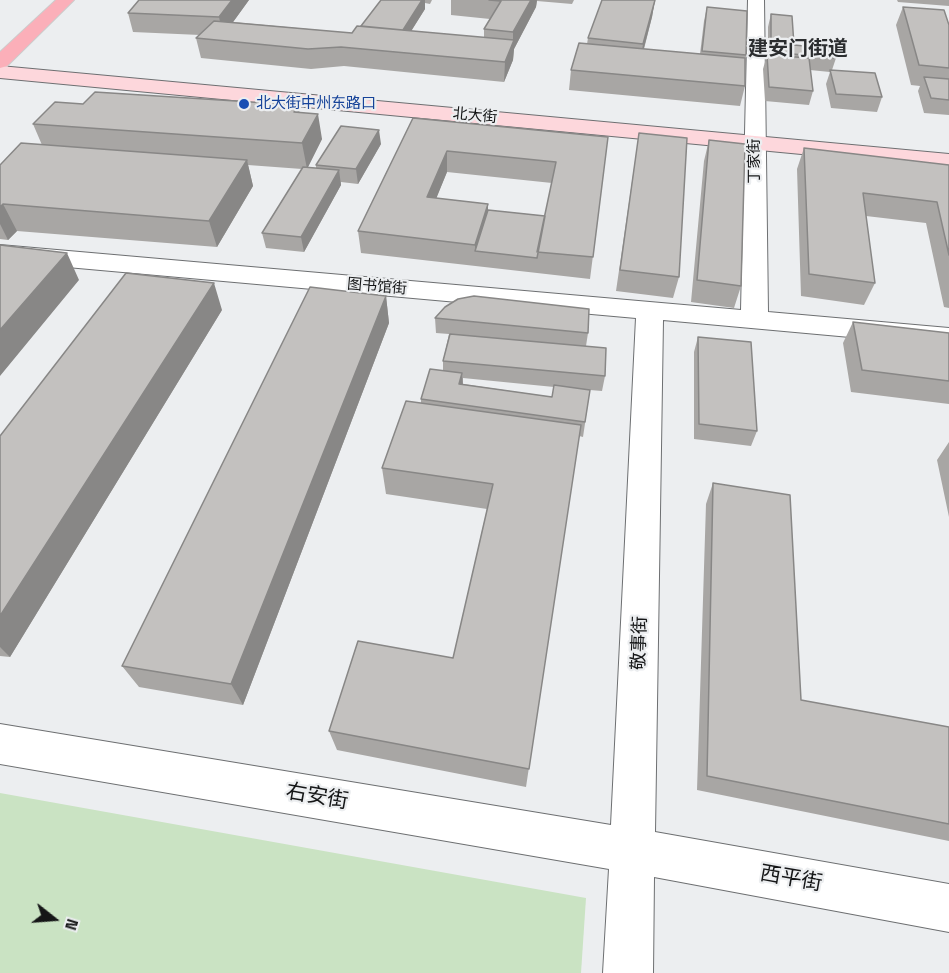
<!DOCTYPE html>
<html>
<head>
<meta charset="utf-8">
<style>
  body { margin:0 }
  #map { position:relative; width:949px; height:973px; overflow:hidden; background:#eceef0; font-family:"Space Grotesk",sans-serif }
  canvas { display:block }
  .north { position:absolute; left:24px; top:889px; width:60px; height:60px; -webkit-text-stroke:4px #eceef0; paint-order:stroke; rotate:107deg; font-size:16px; font-weight:700; line-height:24px; text-align:center; color:#151617 }
  .north::after { content:''; display:block; margin:auto; width:21px; height:27px; background:#151617; clip-path:polygon(50% 0,100% 100%,50% 72%,0 100%) }
</style>
</head>
<body>
<div id="map">
<canvas width="949" height="973"></canvas>
<div class="north">N</div>
</div>
<script>
const ctx = document.querySelector('canvas').getContext('2d');
ctx.lineJoin = 'round';
function fill(path, color) { ctx.fillStyle = color; ctx.fill(path, 'evenodd'); }
function strokePath(path, color, width, dash) { ctx.strokeStyle = color; ctx.lineWidth = width; ctx.lineCap = dash ? 'butt' : 'round'; ctx.setLineDash(dash || []); ctx.stroke(path); }
function write(font, color, halo, rows, align = 'center') {
  ctx.font = font + ' "Space Grotesk","Noto Sans SC",sans-serif'; ctx.lineWidth = 4.5; ctx.setLineDash([]); ctx.textBaseline = 'middle'; ctx.strokeStyle = halo; ctx.fillStyle = color; for (const [text, x, y, turn = 0] of rows) {
    ctx.save(); ctx.translate(x, y); ctx.rotate((+turn || 0) * Math.PI / 180); ctx.textAlign = isNaN(turn) ? turn : align; if (halo) ctx.strokeText(text, 0, 0); ctx.fillText(text, 0, 0); ctx.restore();
  }
}
const green = new Path2D(`
  M0,793L586,898L581,973H0Z`);
const street = new Path2D(`
  M748,0H764L768,312L949,328V346L663,320L655,832L949,884V932L654,877L653,973H603L609,869L0,764V724L611,825L636,318L0,261V245L741,310Z`);
const secondary = new Path2D(`
  M0,66L949,154V168L0,78Z`);
const primary = new Path2D(`
  M56,0H74L7,66L0,68V52Z`);
const wall = new Path2D(`
  M139,0H249L233,22L352,33L361,26L381,0H432L430,4L425,3V9L411,31L484,38V29L490,19L451,15V0H574L572,4L537,1L536,7L514,49L513,60L504,82L344,66L311,69L201,58L196,38L200,35L133,32L128,13Z
  M655,0L652,17L644,49L700,54L704,21L707,7L746,55L745,86L740,106L569,90L571,70L587,44L588,38Z
  M897,0H949V6L898,2Z
  M903,7L949,25V115L924,113L918,91L920,86L911,85L896,25Z
  M771,14L794,45L836,58L832,70L882,97L877,112L831,108L826,84L830,72L810,70L813,91L809,105L765,101L763,69L767,55H768V27Z
  M83,104L299,112L322,139L308,167L316,168V165L381,144L358,184L341,182V185L304,252L266,248L262,233L302,169L248,165L253,186L217,247L17,231L8,240L0,239V165L42,145L33,124Z
  M413,118L608,137L590,279L361,253L358,231ZM447,172L552,183L545,216L488,210V204L436,198Z
  M709,140L741,286L734,308L691,302L704,161Z
  M804,148L949,165V308L944,307L926,223L866,216L875,283L864,305L801,296L797,169Z
  M636,154L679,277L673,298L616,291Z
  M386,296L389,323L243,705L139,687L122,666Z
  M222,310L10,657L0,656V436Z
  M435,318L588,333L586,346L605,376L602,391L590,390L583,437L579,436L526,787L337,750L329,731L453,658L487,509L386,494L382,468L421,403V399L443,371V361L449,334L436,333ZM463,378L554,387L552,397L463,384Z
  M853,322L949,333V404L851,392L843,343Z
  M698,337L757,431L751,446L694,439V352Z
  M949,442V517L937,460Z
  M713,483L801,700L949,727V841L697,790L706,504Z`);
const shadedWall = new Path2D(`
  M232,0H249L223,36L219,17Z
  M422,0H425V9L400,49L399,35Z
  M531,0H537L536,7L514,49L513,60L504,82L505,62L513,43V32Z
  M655,0L652,17L640,63L643,44Z
  M298,105L303,131L294,112Z
  M318,114L322,139L307,169L302,143Z
  M379,130L381,144L358,184L356,169Z
  M447,151V172L428,219L427,197Z
  M247,160L253,186L217,247L209,221Z
  M339,170L341,185L304,252L301,237Z
  M3,204L17,231L8,240L0,224V207Z
  M488,204V225L475,251V245Z
  M67,253L79,280L0,376V330Z
  M214,283L222,310L10,657L0,647V616Z
  M386,296L389,323L243,705L231,684Z
  M462,373L463,388L459,384Z`);
const building = new Path2D(`
  M139,0H232L219,17L128,13Z
  M381,0H422L403,30L361,26Z
  M489,0H531L513,32L484,29L501,1Z
  M602,0H655L643,44L588,38Z
  M707,7L747,11L746,55L702,51Z
  M903,7L944,10L949,25V68L919,65Z
  M771,14L792,16L794,45L835,49L836,58L771,52Z
  M214,21L352,33L357,26L514,40L505,62L341,47L308,49L196,38Z
  M579,43L745,58V86L571,70Z
  M767,55L809,58L813,91L769,87Z
  M830,70L875,73L882,97L836,94Z
  M924,77L949,79V100L931,98Z
  M95,92L298,105L294,112L318,114L302,143L33,124L55,102L83,104Z
  M413,118L608,137L593,257L537,252L556,162L447,151L427,197L488,204L475,245L358,231Z
  M341,126L379,130L356,169L316,165Z
  M639,133L687,138L679,277L620,270Z
  M709,140L745,144L741,286L697,280Z
  M21,143L247,160L209,221L3,204L0,207V165Z
  M804,148L949,165V255L937,202L863,193L875,283L809,274Z
  M303,167L339,170L301,237L262,233Z
  M488,210L545,216L537,258L475,251Z
  M0,245L67,253L0,330Z
  M126,273L214,283L0,616V436Z
  M310,287L386,296L231,684L122,666Z
  M474,296L589,309L588,333L435,318L445,307L458,299Z
  M853,322L949,333V381L862,370Z
  M450,334L606,348L605,376L443,361Z
  M698,337L751,342L757,431L699,424Z
  M430,369L462,373L459,384L552,397L554,385L590,390L585,422L421,399Z
  M406,401L581,425L529,769L329,731L358,641L453,658L493,484L382,468Z
  M713,483L790,495L801,700L949,727V824L707,776Z`);
const markers = [
  [244,104,6,"#1a4fb4"]
];
const farTransitnames = [
  ["北大街中州东路口",256,104]
];
const farStreetnames = [
  ["北大街",475,116,5],
  ["丁家街",755,161,-90],
  ["图书馆街",377,287,5]
];
const streetNames = [
  ["敬事街",640,643,-88]
];
const farDistrictnames = [
  ["建安门街道",798,50]
];
const nearStreetnames = [
  ["右安街",317,797,10],
  ["西平街",791,879,10]
];
fill(green, '#cae3c3');
strokePath(street, '#6d6f71', 2);
strokePath(secondary, '#6d6f71', 2);
strokePath(primary, '#ccc', 2);
fill(street, '#fff');
fill(secondary, '#fdd7dc');
fill(primary, '#fbafb9');
fill(wall, '#a8a6a4');
fill(shadedWall, '#888786');
fill(building, '#c3c1bf');
strokePath(building, '#888786', 1.5);
for (const [x, y, r, color] of markers) { const dot = new Path2D(); dot.arc(x, y, r, 0, 2 * Math.PI); ctx.fillStyle = color; ctx.fill(dot); strokePath(dot, '#eceef0', 2); }
write('15px', '#164399', '#eceef0', farTransitnames, 'left');
write('15px', '#151617', '#eceef0', farStreetnames);
write('18px', '#151617', '#eceef0', streetNames);
write('bold 20px', '#2b2d2f', '#eceef0', farDistrictnames);
write('21px', '#151617', '#eceef0', nearStreetnames);
</script>
</body>
</html>
